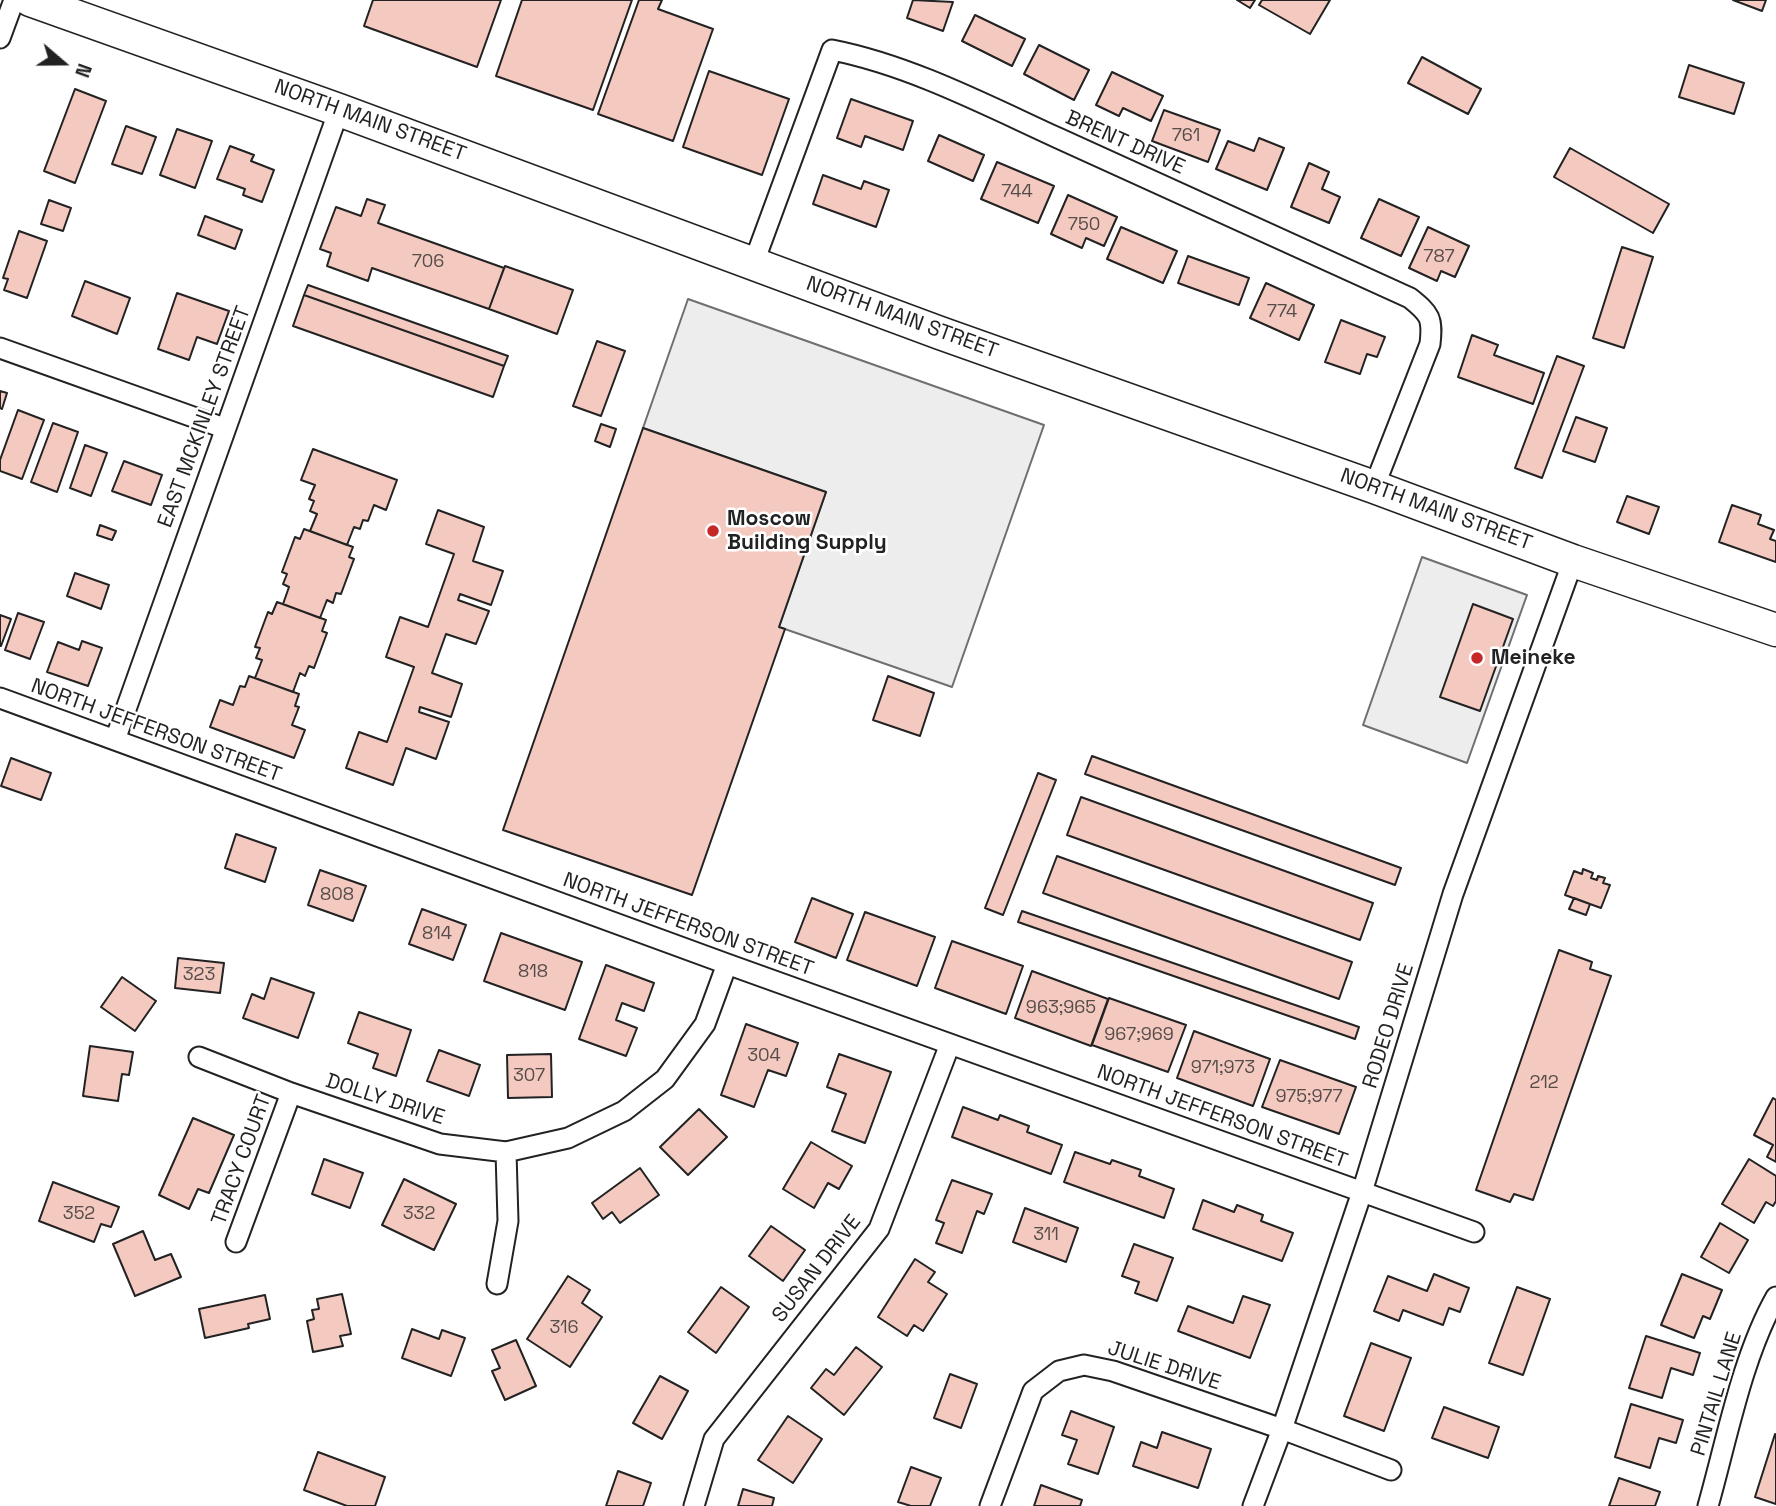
<!DOCTYPE html>
<html>
<head>
<meta charset="utf-8">
<style>
  body { margin:0 }
  #map { position:relative; width:1776px; height:1506px; overflow:hidden; background:#fff; font-family:"Space Grotesk",sans-serif }
  canvas { display:block }
  .north { position:absolute; left:28px; top:28px; width:70px; height:70px; -webkit-text-stroke:5px #fff; paint-order:stroke; rotate:110deg; font-size:19px; font-weight:700; line-height:28px; text-align:center; color:#222 }
  .north::after { content:''; display:block; margin:auto; width:24px; height:32px; background:#222; clip-path:polygon(50% 0,100% 100%,50% 72%,0 100%) }
</style>
</head>
<body>
<div id="map">
<canvas width="1776" height="1506"></canvas>
<div class="north">N</div>
</div>
<script>
const ctx = document.querySelector('canvas').getContext('2d');
ctx.lineJoin = 'round';
function fill(path, color) { ctx.fillStyle = color; ctx.fill(path, 'evenodd'); }
function strokePath(path, color, width, dash) { ctx.strokeStyle = color; ctx.lineWidth = width; ctx.lineCap = dash ? 'butt' : 'round'; ctx.setLineDash(dash || []); ctx.stroke(path); }
function write(font, color, halo, rows, align = 'center') {
  ctx.font = font + ' "Space Grotesk",sans-serif'; ctx.lineWidth = 5; ctx.setLineDash([]); ctx.textBaseline = 'middle'; ctx.strokeStyle = halo; ctx.fillStyle = color; for (const [text, x, y, turn = 0] of rows) {
    ctx.save(); ctx.translate(x, y); ctx.rotate((+turn || 0) * Math.PI / 180); ctx.textAlign = isNaN(turn) ? turn : align; if (halo) ctx.strokeText(text, 0, 0); ctx.fillText(text, 0, 0); ctx.restore();
  }
}
const parking = new Path2D(`
  M688,299L1044,425L952,687L779,627L826,492L643,428Z
  M1422,557L1527,595L1467,763L1363,725Z`);
const building = new Path2D(`
  M373,0H501L477,67L364,26Z
  M522,0H632L593,110L496,76Z
  M639,0H662L658,9L713,29L673,141L598,114Z
  M913,0L953,2L943,31L907,18Z
  M1237,0H1255L1250,8Z
  M1262,0H1330L1310,34L1259,5Z
  M1733,0H1766L1762,11Z
  M975,15L1025,39L1012,66L962,41Z
  M1039,45L1089,70L1074,100L1024,74Z
  M1422,57L1481,89L1468,114L1408,83Z
  M1689,65L1744,83L1734,114L1679,97Z
  M709,71L789,99L762,175L683,147Z
  M1112,72L1163,96L1151,121L1123,108L1119,116L1096,105Z
  M75,89L106,101L75,183L44,171Z
  M851,99L913,121L903,150L865,136L861,147L837,138Z
  M1164,110L1220,130L1208,162L1152,141Z
  M126,126L156,137L142,174L112,164Z
  M177,129L212,141L195,188L160,175Z
  M939,135L984,155L973,181L928,161Z
  M1259,138L1284,148L1267,190L1216,169L1228,141L1254,151Z
  M230,146L254,155L251,161L274,170L262,202L243,195L245,189L217,179Z
  M1570,148L1669,204L1653,233L1554,177Z
  M997,162L1054,186L1038,223L981,199Z
  M1309,163L1329,172L1322,189L1340,197L1329,223L1291,207Z
  M823,175L861,189L864,181L889,190L876,227L813,204Z
  M1068,195L1117,217L1104,246L1086,238L1082,248L1051,234Z
  M367,199L385,205L378,223L504,268L489,309L372,268L368,281L327,266L331,253L320,249L336,207L361,216Z
  M1379,199L1419,217L1401,256L1361,238Z
  M49,200L71,208L63,231L41,224Z
  M205,216L242,230L235,249L198,235Z
  M1121,227L1177,251L1163,283L1107,259Z
  M1428,227L1469,246L1455,277L1441,271L1437,281L1409,268Z
  M19,231L47,241L27,298L4,290L8,279L3,278Z
  M1622,247L1653,257L1624,348L1593,338Z
  M1188,256L1249,278L1239,305L1178,283Z
  M505,266L573,290L557,334L489,309Z
  M85,281L130,298L117,334L72,316Z
  M1266,283L1314,305L1299,340L1250,318Z
  M308,285L508,356L504,366L304,295Z
  M177,293L229,311L217,344L197,337L189,360L158,349Z
  M304,295L504,366L493,397L293,326Z
  M1341,320L1385,337L1377,357L1367,354L1360,374L1325,362Z
  M1472,335L1498,345L1494,355L1544,373L1533,404L1458,377Z
  M597,341L625,351L601,416L573,406Z
  M1557,356L1584,366L1542,478L1515,468Z
  M0,391L7,393L2,409L0,408Z
  M18,410L44,420L22,479L0,471V460Z
  M1576,417L1607,428L1595,462L1563,451Z
  M53,423L78,432L57,492L31,482Z
  M601,424L616,429L610,447L595,441Z
  M643,428L826,492L779,627L785,629L692,895L503,830Z
  M85,445L107,453L91,496L70,488Z
  M313,449L397,480L386,510L374,505L368,521L363,520L360,529L354,527L347,545L310,531L317,514L310,511L314,501L309,499L315,485L301,480Z
  M124,461L162,475L151,505L112,491Z
  M1627,496L1659,507L1649,534L1617,522Z
  M1732,505L1761,515L1758,524L1774,530L1770,539L1776,541V562L1719,542Z
  M438,510L484,527L473,561L503,571L491,605L460,594L458,600L489,611L476,644L446,634L432,673L462,684L451,717L420,707L419,712L449,722L436,759L406,748L393,785L346,768L359,732L387,742L414,667L386,657L400,617L428,627L454,554L426,544Z
  M100,525L116,531L112,540L97,535Z
  M304,529L353,547L349,557L354,559L341,594L336,593L333,603L327,600L320,618L283,604L289,587L283,584L287,574L282,572L295,537L300,539Z
  M75,573L109,585L101,609L67,596Z
  M277,602L326,620L322,631L327,633L314,668L309,666L305,676L300,673L293,692L255,678L262,660L256,658L260,648L255,647L268,612L272,614Z
  M1473,604L1513,619L1480,711L1440,697Z
  M18,613L44,622L30,659L5,650Z
  M0,615L11,619L1,646H0Z
  M82,641L102,648L88,686L47,672L58,642L79,650Z
  M249,676L299,694L295,706L299,707L292,725L305,730L294,758L210,727L220,700L233,705L240,686L245,687Z
  M888,676L934,693L920,736L873,720Z
  M1092,756L1401,868L1395,885L1085,774Z
  M11,758L51,773L41,800L1,786Z
  M1038,773L1056,780L1003,915L985,908Z
  M1081,797L1373,903L1360,940L1067,835Z
  M236,834L276,848L265,882L225,868Z
  M1057,856L1352,962L1339,999L1043,893Z
  M1583,869L1593,873L1591,878L1597,880L1598,876L1605,878L1603,883L1610,885L1601,908L1565,895L1574,871L1582,874Z
  M320,870L366,886L353,921L308,905Z
  M812,898L853,914L836,958L795,942Z
  M1574,898L1590,904L1586,915L1569,909Z
  M422,909L466,925L453,960L409,944Z
  M1022,911L1359,1027L1355,1039L1018,922Z
  M865,912L935,937L917,986L847,960Z
  M501,933L582,962L565,1010L484,981Z
  M952,941L1023,966L1006,1014L935,988Z
  M1559,950L1592,962L1590,969L1611,976L1533,1200L1514,1194L1510,1202L1476,1190Z
  M178,958L224,963L220,993L175,988Z
  M606,965L654,983L644,1011L622,1003L616,1020L637,1028L626,1056L579,1039Z
  M1032,971L1108,999L1091,1046L1015,1018Z
  M122,977L156,1001L135,1031L101,1007Z
  M271,978L314,993L298,1038L243,1018L252,994L264,999Z
  M1109,998L1186,1025L1168,1072L1092,1045Z
  M359,1012L411,1030L396,1076L373,1068L378,1054L348,1043Z
  M746,1024L798,1043L786,1076L768,1070L754,1107L721,1095Z
  M1194,1031L1270,1059L1253,1106L1177,1078Z
  M90,1046L133,1052L129,1075L122,1074L118,1101L83,1096Z
  M439,1050L480,1065L469,1096L427,1081Z
  M551,1054L552,1097L508,1098L507,1055Z
  M839,1054L891,1072L865,1143L832,1131L846,1094L827,1087Z
  M1280,1060L1356,1087L1339,1134L1262,1107Z
  M1773,1098L1776,1100V1162L1767,1157L1773,1145L1754,1135Z
  M963,1107L998,1120L1000,1115L1029,1126L1027,1132L1062,1145L1051,1174L952,1137Z
  M699,1109L727,1137L688,1175L660,1147Z
  M193,1118L234,1135L209,1193L198,1189L189,1209L159,1195Z
  M811,1142L852,1166L839,1189L828,1183L814,1208L783,1189Z
  M1075,1152L1110,1164L1112,1160L1141,1170L1139,1176L1174,1189L1164,1218L1064,1182Z
  M324,1159L363,1173L350,1208L312,1194Z
  M1749,1159L1776,1176V1201L1773,1206L1766,1202L1754,1223L1722,1204Z
  M640,1168L659,1195L620,1223L612,1212L603,1219L592,1203Z
  M404,1179L456,1204L434,1250L382,1225Z
  M952,1180L992,1194L984,1214L977,1211L962,1253L936,1243L944,1223L936,1220Z
  M53,1182L119,1207L111,1227L101,1224L94,1242L39,1221Z
  M1203,1200L1234,1212L1237,1205L1263,1215L1261,1221L1293,1233L1282,1261L1193,1229Z
  M1025,1208L1078,1228L1066,1262L1013,1242Z
  M1720,1223L1748,1240L1729,1273L1701,1257Z
  M771,1226L805,1250L783,1281L749,1256Z
  M143,1231L155,1260L171,1254L181,1277L135,1296L113,1244Z
  M1134,1244L1173,1258L1157,1301L1135,1293L1139,1282L1122,1276Z
  M915,1259L935,1272L928,1282L947,1294L923,1331L914,1325L907,1336L878,1317Z
  M1434,1274L1469,1288L1460,1312L1449,1308L1443,1325L1403,1310L1399,1321L1374,1311L1388,1276L1427,1291Z
  M1682,1274L1722,1290L1710,1319L1703,1316L1694,1338L1661,1325Z
  M568,1276L590,1290L582,1303L602,1317L570,1367L527,1339Z
  M721,1287L749,1307L716,1353L688,1332Z
  M1517,1287L1550,1299L1523,1375L1489,1363Z
  M342,1294L351,1334L340,1336L343,1346L313,1352L307,1321L314,1319L312,1310L319,1309L317,1299Z
  M265,1295L270,1319L248,1324L249,1328L205,1338L199,1309Z
  M1243,1296L1270,1305L1250,1358L1178,1331L1188,1306L1233,1323Z
  M412,1329L439,1339L442,1330L465,1338L451,1376L402,1358Z
  M1646,1336L1700,1353L1693,1375L1671,1368L1662,1398L1629,1388Z
  M516,1340L536,1386L505,1400L492,1371L500,1368L492,1350Z
  M1371,1343L1411,1358L1384,1431L1344,1416Z
  M856,1347L882,1367L844,1415L811,1388L826,1369L834,1375Z
  M950,1374L977,1384L961,1428L934,1418Z
  M660,1376L688,1391L662,1439L633,1423Z
  M1631,1404L1683,1420L1676,1443L1659,1438L1650,1468L1615,1457Z
  M1444,1407L1499,1427L1488,1458L1432,1438Z
  M1071,1411L1114,1427L1098,1474L1068,1464L1077,1440L1062,1435Z
  M788,1416L822,1439L793,1483L758,1460Z
  M1162,1432L1211,1449L1198,1488L1133,1466L1141,1442L1157,1448Z
  M1775,1434L1776,1435V1504L1755,1497Z
  M318,1452L385,1477L375,1506H347L304,1490Z
  M911,1467L941,1478L930,1506H911L898,1502Z
  M618,1471L651,1483L643,1506H606Z
  M1619,1478L1660,1492L1655,1506H1609Z
  M1041,1485L1082,1500L1080,1506H1034Z
  M743,1489L774,1498L772,1506H738Z`);
const minor = new Path2D(`
  M0,38L14,0
  M754,262L832,50C909,65 986,105 1058,138C1175,191 1292,245 1410,298C1430,314 1433,318 1430,344L1374,487
  M0,348L224,428
  M0,698L727,964L1474,1232
  M115,740L339,110
  M199,1057L291,1093L440,1144L506,1152L568,1138L624,1111L665,1079L705,1024L727,964
  M236,1242L291,1093
  M497,1284L508,1221L506,1152
  M694,1506L714,1439L879,1229L950,1044
  M990,1506L1033,1391L1059,1371L1084,1365L1113,1371L1282,1429L1391,1470
  M1253,1506L1282,1429L1362,1192L1453,894L1573,561
  M1708,1506C1727,1439 1742,1357 1776,1297`);
const trunk = new Path2D(`
  M30,0L339,110L940,333L1374,487L1573,561L1776,630`);
const markers = [
  [713,531,7,"#c62828"],
  [1477,658,7,"#c62828"]
];
const numberNames = [
  ["761",1186,136],
  ["744",1017,192],
  ["750",1084,225],
  ["787",1439,257],
  ["706",428,262],
  ["774",1282,312],
  ["808",337,895],
  ["814",437,934],
  ["818",533,972],
  ["323",199,975],
  ["963;965",1061,1008],
  ["967;969",1139,1035],
  ["304",764,1056],
  ["971;973",1223,1068],
  ["307",529,1076],
  ["212",1544,1083],
  ["975;977",1309,1097],
  ["352",79,1214],
  ["332",419,1214],
  ["311",1046,1235],
  ["316",564,1328]
];
const streetNames = [
  ["NORTH MAIN STREET",370,121,20],
  ["BRENT DRIVE",1125,143,24],
  ["NORTH MAIN STREET",902,318,20],
  ["EAST MCKINLEY STREET",205,417,-70],
  ["NORTH MAIN STREET",1436,510,20],
  ["NORTH JEFFERSON STREET",156,731,20],
  ["NORTH JEFFERSON STREET",688,925,20],
  ["RODEO DRIVE",1389,1026,-73],
  ["DOLLY DRIVE",385,1100,18],
  ["NORTH JEFFERSON STREET",1222,1117,20],
  ["TRACY COURT",242,1160,-70],
  ["SUSAN DRIVE",817,1269,-52],
  ["JULIE DRIVE",1164,1366,18],
  ["PINTAIL LANE",1717,1394,-73]
];
const poiNames = [
  ["Moscow",727,519],
  ["Building Supply",727,543],
  ["Meineke",1491,658]
];
fill(parking, '#ededed');
strokePath(parking, '#6f6f6f', 2);
fill(building, '#f3c9c0');
strokePath(building, '#222', 2);
strokePath(minor, '#222', 23);
strokePath(trunk, '#222', 35);
strokePath(minor, '#fff', 19);
strokePath(trunk, '#fff', 32);
for (const [x, y, r, color] of markers) { const dot = new Path2D(); dot.arc(x, y, r, 0, 2 * Math.PI); ctx.fillStyle = color; ctx.fill(dot); strokePath(dot, '#fff', 2.5); }
write('18px', '#564c4a', null, numberNames);
write('21px', '#222', '#fff', streetNames);
write('bold 21px', '#222', '#fff', poiNames, 'left');
</script>
</body>
</html>
